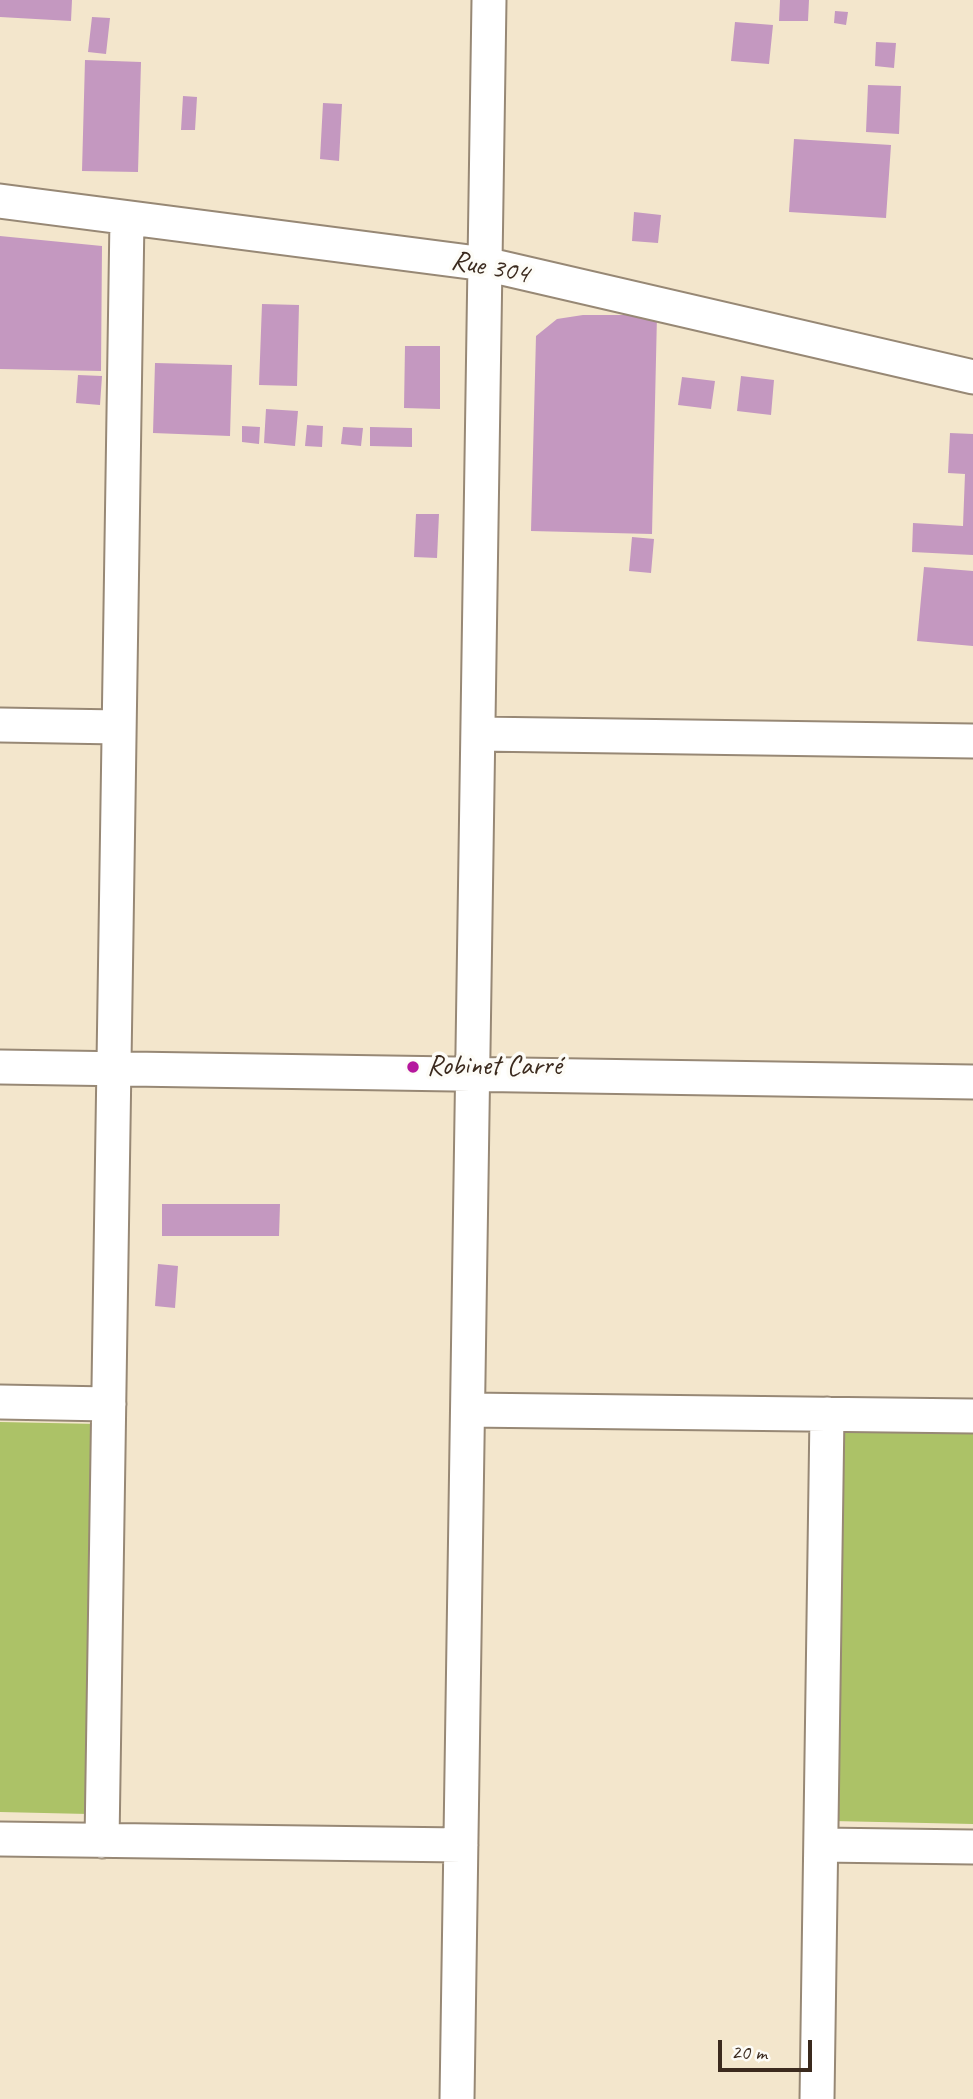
<!DOCTYPE html>
<html>
<head>
<meta charset="utf-8">
<style>
  body { margin:0 }
  #map { position:relative; width:973px; height:2099px; overflow:hidden; background:#f3e6cc; font-family:Caveat,sans-serif }
  canvas { display:block }
  .scale { position:absolute; left:718px; top:2040px; width:94px; height:32px; box-sizing:border-box; border:4px solid #3b2a1e; border-top:0; padding-left:9px; font-size:21px; line-height:24px; white-space:nowrap; color:#3b2a1e; -webkit-text-stroke:5px #fdfcf7; paint-order:stroke }
</style>
</head>
<body>
<div id="map">
<canvas width="973" height="2099"></canvas>
<div class="scale">20 m</div>
</div>
<script>
const ctx = document.querySelector('canvas').getContext('2d');
ctx.lineJoin = 'round';
function fill(path, color) { ctx.fillStyle = color; ctx.fill(path, 'evenodd'); }
function strokePath(path, color, width, dash) { ctx.strokeStyle = color; ctx.lineWidth = width; ctx.lineCap = dash ? 'butt' : 'round'; ctx.setLineDash(dash || []); ctx.stroke(path); }
function write(font, color, halo, rows, align = 'center') {
  ctx.font = font + ' Caveat,sans-serif'; ctx.lineWidth = 7; ctx.setLineDash([]); ctx.textBaseline = 'middle'; ctx.strokeStyle = halo; ctx.fillStyle = color; for (const [text, x, y, turn = 0] of rows) {
    ctx.save(); ctx.translate(x, y); ctx.rotate((+turn || 0) * Math.PI / 180); ctx.textAlign = isNaN(turn) ? turn : align; if (halo) ctx.strokeText(text, 0, 0); ctx.fillText(text, 0, 0); ctx.restore();
  }
}
const green = new Path2D(`
  M0,1422L98,1424L88,1814L0,1812Z
  M841,1431L973,1433V1824L832,1821Z`);
const building = new Path2D(`
  M0,0H72L71,21L0,17Z
  M780,0H809L808,21H779Z
  M835,11L848,12L846,25L834,23Z
  M92,17L110,18L106,54L88,52Z
  M735,22L773,25L769,64L731,61Z
  M876,42L896,43L894,68L875,66Z
  M85,60L141,62L138,172L82,171Z
  M868,85L901,86L899,134L866,132Z
  M183,96L197,97L195,130H181Z
  M323,103L342,104L339,161L320,159Z
  M794,139L891,145L886,218L789,212Z
  M634,212L661,215L658,243L632,241Z
  M0,236L102,246L101,371L0,369Z
  M262,304L299,305L297,386L259,385Z
  M583,315H657L652,534L531,531L536,336L557,319Z
  M405,346H440V409L404,408Z
  M155,363L232,365L230,436L153,433Z
  M78,375L102,376L100,405L76,403Z
  M741,376L774,380L771,415L737,411Z
  M682,377L715,381L711,409L678,405Z
  M266,409L298,411L295,446L264,443Z
  M307,425L323,426L322,447L305,446Z
  M242,426L260,427L259,444L242,442Z
  M343,427L363,428L361,446L341,444Z
  M370,427L412,428V447L370,446Z
  M950,433L973,434V555L912,552L913,523L963,526L965,474L948,473Z
  M416,514H439L437,558L414,557Z
  M632,537L654,539L651,573L629,571Z
  M924,567L973,571V646L917,641Z
  M162,1204H280L279,1236H162Z
  M158,1264L178,1266L175,1308L155,1306Z`);
const minor = new Path2D(`
  M0,201L485,264L973,377
  M0,725L119,727
  M478,734L973,741
  M0,1067L973,1082
  M0,1402L109,1404
  M468,1410L973,1416
  M0,1839L461,1845
  M102,1841L127,218
  M821,1845L973,1847
  M457,2099L489,0
  M817,2099L827,1414`);
const markers = [
  [413,1067,7,"#b5179e"]
];
const streetNames = [
  ["Rue 304",490,268,11]
];
const poiNames = [
  ["Robinet Carré",427,1067]
];
fill(green, '#acc267');
fill(building, '#c498c0');
strokePath(minor, '#978875', 37);
strokePath(minor, '#fff', 33);
for (const [x, y, r, color] of markers) { const dot = new Path2D(); dot.arc(x, y, r, 0, 2 * Math.PI); ctx.fillStyle = color; ctx.fill(dot); strokePath(dot, '#fdfcf7', 2.5); }
write('28px', '#3b2a1e', '#fdfcf7', streetNames);
write('28px', '#3b2a1e', '#fdfcf7', poiNames, 'left');
</script>
</body>
</html>
